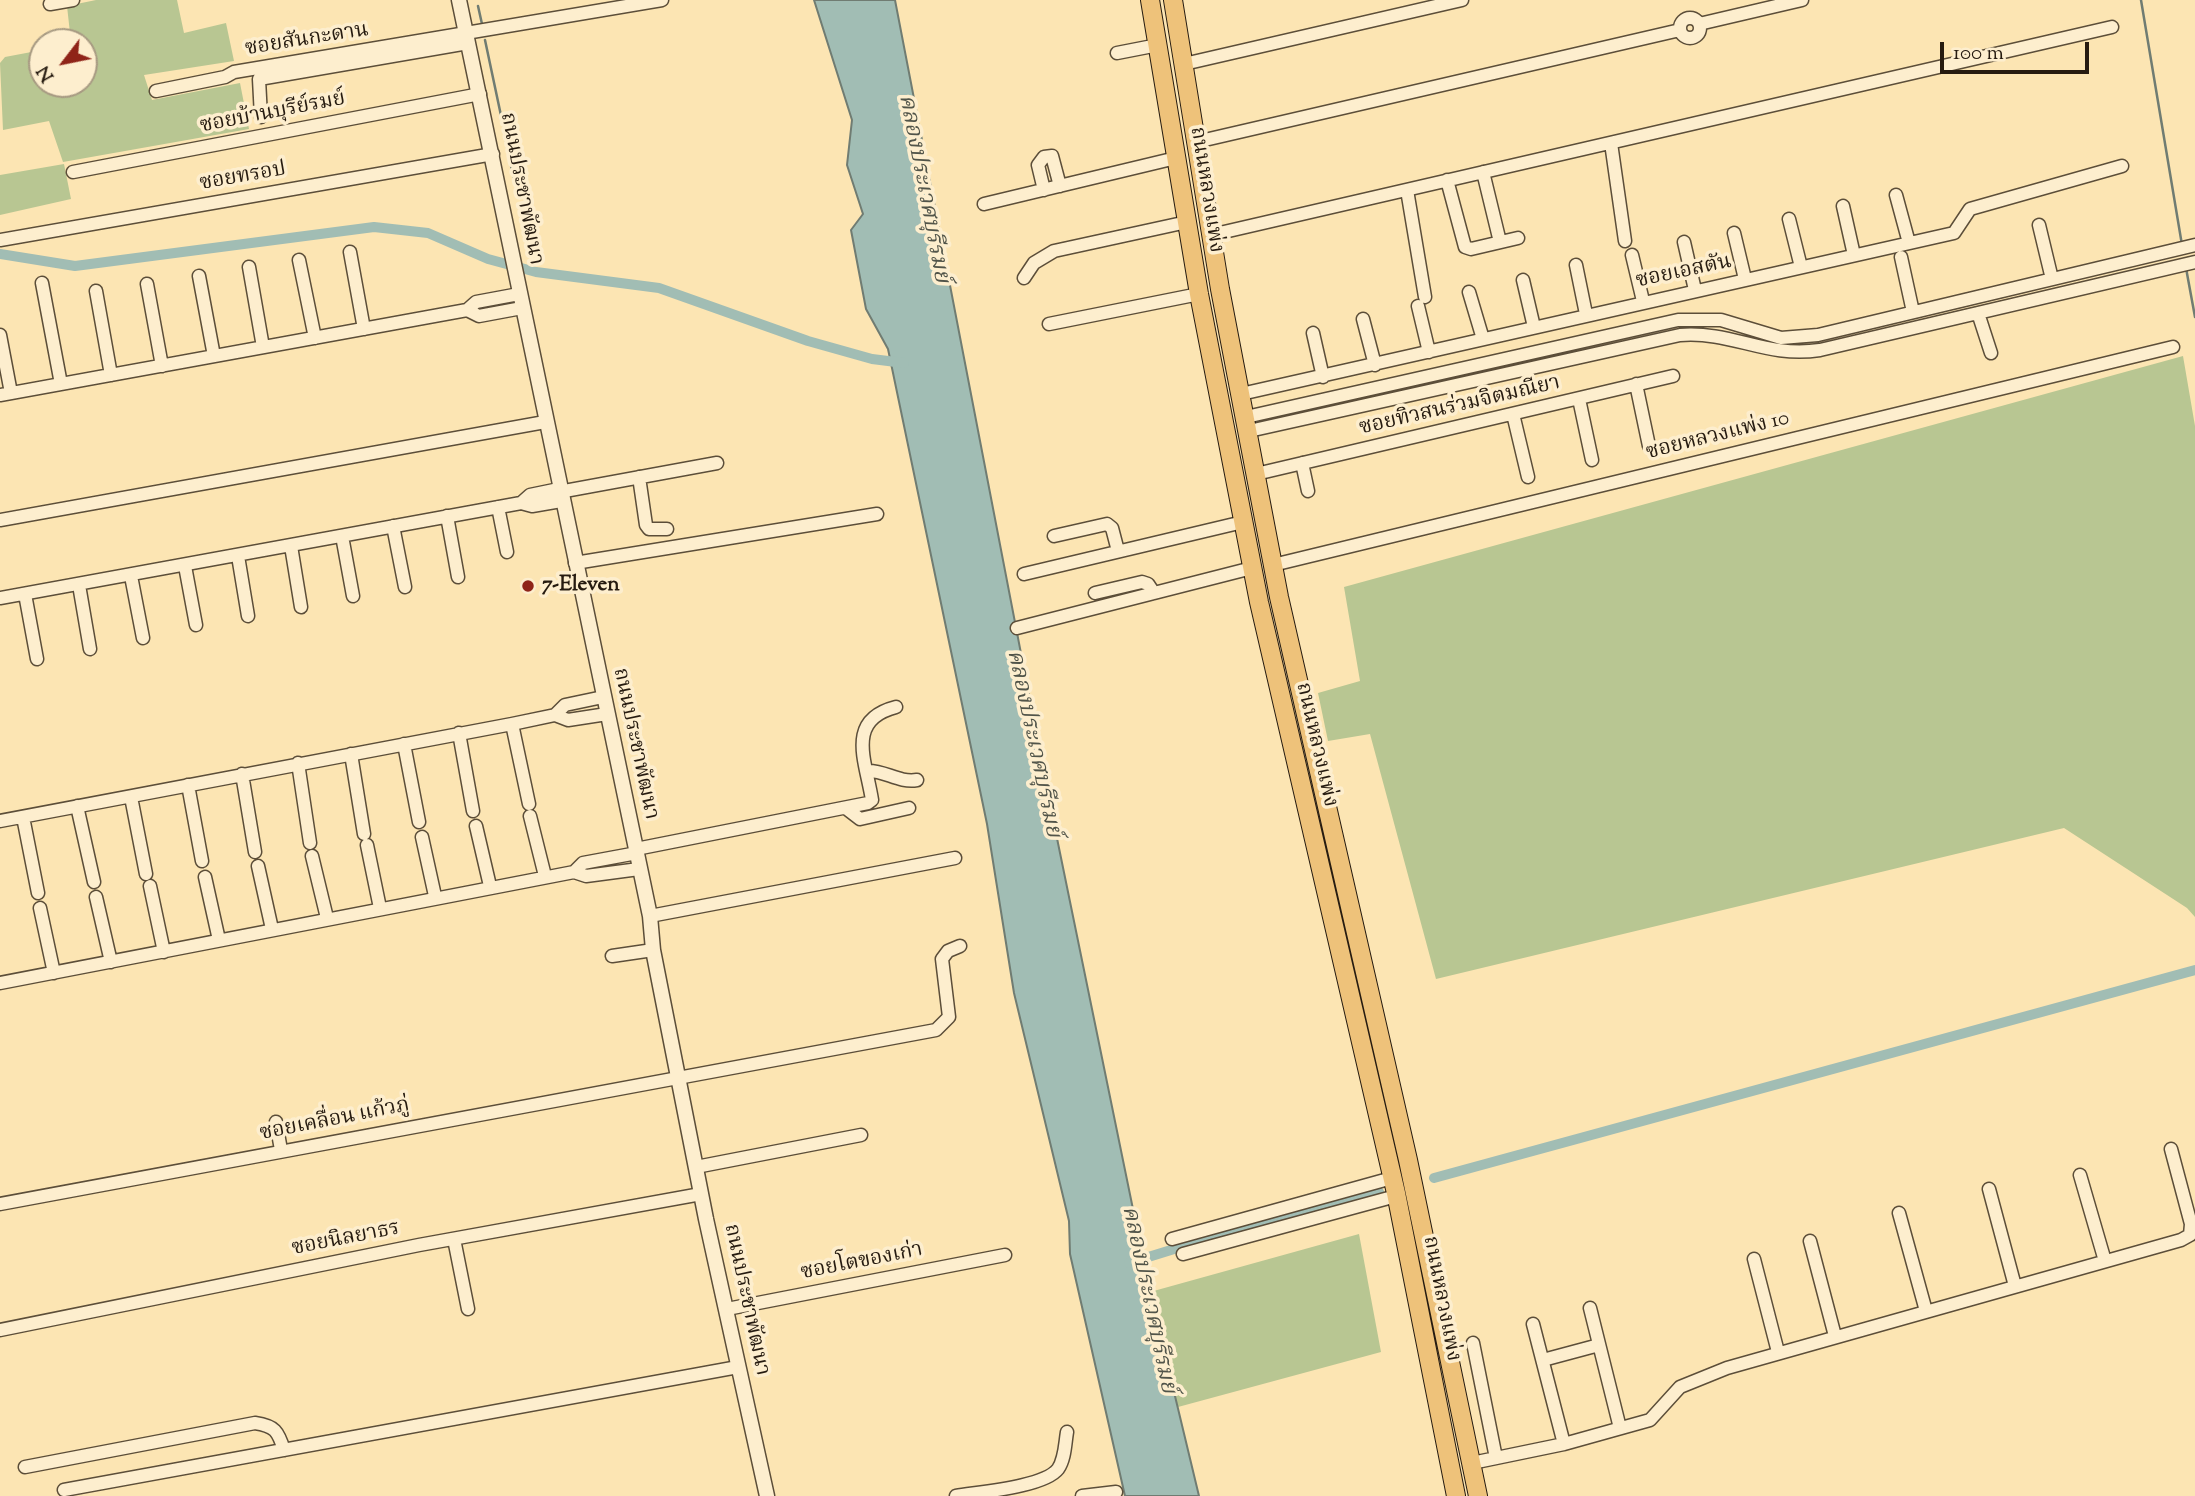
<!DOCTYPE html>
<html>
<head>
<meta charset="utf-8">
<style>
  body { margin:0 }
  #map { position:relative; width:2195px; height:1496px; overflow:hidden; background:#fce5b3; font-family:"Sorts Mill Goudy",serif }
  canvas { display:block }
  .north { position:absolute; left:28px; top:28px; width:70px; height:70px; box-sizing:border-box; background:#fdeece; border:2px solid #a79a82; border-radius:50%; rotate:238deg; font-size:19px; font-weight:700; line-height:28px; text-align:center; color:#261b10 }
  .north::after { content:''; display:block; margin:auto; width:24px; height:32px; background:#8f2418; clip-path:polygon(50% 0,100% 100%,50% 72%,0 100%) }
  .scale { position:absolute; left:1940px; top:42px; width:149px; height:32px; box-sizing:border-box; border:4px solid #261b10; border-top:0; padding-left:9px; font-size:21px; line-height:24px; white-space:nowrap; color:#261b10; -webkit-text-stroke:5px #fdeece; paint-order:stroke }
</style>
</head>
<body>
<div id="map">
<canvas width="2195" height="1496"></canvas>
<div class="north">N</div>
<div class="scale">100 m</div>
</div>
<script>
const ctx = document.querySelector('canvas').getContext('2d');
ctx.lineJoin = 'round';
function fill(path, color) { ctx.fillStyle = color; ctx.fill(path, 'evenodd'); }
function strokePath(path, color, width, dash) { ctx.strokeStyle = color; ctx.lineWidth = width; ctx.lineCap = dash ? 'butt' : 'round'; ctx.setLineDash(dash || []); ctx.stroke(path); }
function write(font, color, halo, rows, align = 'center') {
  ctx.font = font + ' "Sorts Mill Goudy","Noto Serif Thai",serif'; ctx.lineWidth = 7; ctx.setLineDash([]); ctx.textBaseline = 'middle'; ctx.strokeStyle = halo; ctx.fillStyle = color; for (const [text, x, y, turn = 0] of rows) {
    ctx.save(); ctx.translate(x, y); ctx.rotate((+turn || 0) * Math.PI / 180); ctx.textAlign = isNaN(turn) ? turn : align; if (halo) ctx.strokeText(text, 0, 0); ctx.fillText(text, 0, 0); ctx.restore();
  }
}
const green = new Path2D(`
  M96,0H177L184,33L226,23L234,61L144,75L152,100L240,83L249,129L63,162L49,121L3,130L0,63L5,57L42,50V84H84V42H71L67,6Z
  M64,164L71,199L0,215V175Z
  M2183,356L2195,426V917L2187,908L2064,828L1436,979L1370,734L1328,741L1318,693L1360,681L1344,587Z
  M1359,1234L1381,1352L1178,1407L1150,1292Z`);
const water = new Path2D(`
  M814,0H895L1051,809L1150,1292L1199,1496H1125L1070,1254L1069,1221L1014,993L987,824L888,349L866,309L851,230L863,214L847,165L852,120Z`);
const stream = new Path2D(`
  M2141,0L2182,245
  M478,6L482,24
  M485,40L503,125
  M506,141L515,185
  M2186,268L2195,317`);
const canal = new Path2D(`
  M0,254L75,266L374,227L428,233L488,259L536,272L659,288L808,341L872,359L904,363
  M1434,1178L2195,970
  M1129,1263L1242,1228L1379,1192`);
const minor = new Path2D(`
  M50,4L73,0
  M1680 28a10 10 0 1 1 20 0a10 10 0 1 1-20 0Z
  M1699,24L1802,0
  M1117,53L1158,45
  M1184,64L1462,0
  M156,91L225,77L234,72L662,0
  M261,117L259,79L468,43
  M1196,142L1680,30
  M1611,143L1625,241
  M73,172L480,94
  M1483,172L1500,242
  M1447,180L1465,247L1471,249L1518,238
  M1044,190L1038,165L1044,157L1052,156L1060,186
  M1407,190L1425,297
  M1896,195L1909,243
  M984,204L1176,158
  M1843,206L1854,255
  M1789,219L1801,267
  M2039,225L2052,279
  M1734,233L1745,279
  M1211,235L2112,27
  M0,240L493,154
  M1684,242L1695,290
  M350,252L364,329
  M1632,255L1643,301
  M1901,257L1913,312
  M299,260L315,338
  M1576,265L1586,314
  M249,267L263,347
  M199,276L214,356
  M1024,278L1034,263L1054,251L1187,222
  M1523,280L1534,327
  M42,283L61,384
  M147,284L162,366
  M96,291L111,375
  M1469,292L1483,339
  M1418,306L1429,352
  M467,310L479,316L522,308
  M1978,313L1991,353
  M1363,319L1375,365
  M1049,324L1199,294
  M1313,333L1323,377
  M0,335L11,393
  M1636,384L1649,446
  M1241,394L1954,233L1970,209L2122,166
  M0,395L467,310L476,302L519,294
  M1579,399L1592,460
  M1513,414L1528,477
  M1246,417L1678,320H1721L1781,338L1818,335L2195,245
  M1249,431L1680,335C1734,331 1764,358 1820,350L2195,262
  M1302,463L1308,491
  M1256,474L1673,376
  M639,477L646,525L649,529H667
  M559,492L717,463
  M521,503L532,506L561,501
  M498,507L507,552
  M447,516L458,577
  M0,520L545,422
  M393,526L405,587
  M342,536L353,596
  M1054,536L1107,524L1112,528L1118,551
  M291,546L301,607
  M238,556L248,616
  M575,563L877,514
  M1273,565L2173,347
  M185,566L196,625
  M1024,574L1243,522
  M131,576L143,638
  M79,585L90,649
  M1095,593L1142,582L1148,584L1154,593
  M25,594L37,659
  M0,598L521,503L530,495L559,489
  M1017,628L1252,568
  M555,715L568,720L607,714
  M512,724L529,804
  M459,733L473,811
  M404,744L419,822
  M351,754L364,834
  M298,763L310,843
  M867,771C885,770 898,783 917,780
  M242,774L255,852
  M188,785L202,861
  M131,797L146,874
  M77,806L94,882
  M847,809L860,819L909,808
  M530,816L545,876
  M23,817L38,893
  M0,821L512,724L555,715L565,705L603,697
  M476,826L490,886
  M422,837L435,896
  M367,845L380,908
  M636,849L868,803L872,800C866,761 845,720 896,707
  M312,856L327,918
  M258,866L272,929
  M574,872L583,863L637,853
  M205,877L219,940
  M150,886L164,952
  M96,897L111,962
  M40,908L54,973
  M650,916L955,858
  M612,956L653,950
  M0,983L574,872L586,876L639,869
  M276,1122L281,1150
  M696,1167L861,1135
  M2080,1175L2105,1261
  M1989,1189L2015,1286
  M0,1204L936,1030L949,1017L942,959L948,951L960,946
  M1899,1213L1926,1311
  M454,1239L468,1309
  M1172,1239L1392,1178
  M1810,1241L1835,1336
  M1183,1254L1396,1196
  M1754,1259L1778,1352
  M1590,1308L1620,1428
  M727,1309L1005,1255
  M1533,1324L1564,1444
  M0,1330L419,1245L701,1194
  M1473,1343L1496,1458
  M1543,1360L1599,1345
  M1472,1463L1564,1444L1650,1420L1680,1387L1727,1368L2181,1240L2190,1235L2191,1224L2171,1149
  M25,1467L255,1423C275,1426 278,1431 284,1450
  M64,1490L738,1367
  M956,1496C979,1492 1044,1487 1058,1469C1065,1459 1065,1444 1067,1432
  M1082,1496L1116,1492`);
const tertiary = new Path2D(`
  M459,0L650,916L653,950L706,1219L767,1496`);
const primary = new Path2D(`
  M1150,0L1199,294L1259,602L1396,1193L1456,1496
  M1173,0L1220,289L1279,597L1408,1160L1478,1496`);
const markers = [
  [528,586,7,"#8f2418"]
];
const streetNames = [
  ["ซอยสันกะดาน",307,41,-9],
  ["ซอยบ้านบุรีย์รมย์",273,114,-11],
  ["ซอยทรอป",243,178,-10],
  ["ถนนประชาพัฒนา",520,189,79],
  ["ถนนหลวงแพ่ง",1205,190,81],
  ["ซอยเอสตัน",1684,273,-12],
  ["ซอยทิวสนร่วมจิตมณียา",1460,407,-13],
  ["ซอยหลวงแพ่ง 10",1718,437,-14],
  ["ถนนประชาพัฒนา",634,744,78],
  ["ถนนหลวงแพ่ง",1315,745,77],
  ["ซอยเคลื่อน แก้วภู่",335,1121,-11],
  ["ซอยนิลยาธร",346,1240,-11],
  ["ซอยโตของเก่า",862,1263,-11],
  ["ถนนหลวงแพ่ง",1440,1299,79],
  ["ถนนประชาพัฒนา",745,1300,78]
];
const poiNames = [
  ["7-Eleven",542,586]
];
const waterNames = [
  ["คลองประเวศบุรีรมย์",922,189,79],
  ["คลองประเวศบุรีรมย์",1032,744,78],
  ["คลองประเวศบุรีรมย์",1147,1300,78]
];
fill(green, '#b8c692');
fill(water, '#a1bdb4');
strokePath(water, '#707c72', 2);
strokePath(stream, '#707c72', 2.5);
strokePath(canal, '#a1bdb4', 10);
strokePath(minor, '#5c4e39', 15);
strokePath(tertiary, '#5c4e39', 17);
strokePath(primary, '#261b10', 20);
strokePath(minor, '#fdeece', 12);
strokePath(tertiary, '#fdeece', 14);
strokePath(primary, '#eec27a', 18);
for (const [x, y, r, color] of markers) { const dot = new Path2D(); dot.arc(x, y, r, 0, 2 * Math.PI); ctx.fillStyle = color; ctx.fill(dot); strokePath(dot, '#fdeece', 2.5); }
write('21px', '#261b10', '#fdeece', streetNames);
write('bold 21px', '#261b10', '#fdeece', poiNames, 'left');
write('italic 23px', '#515449', '#fdeece', waterNames);
</script>
</body>
</html>
